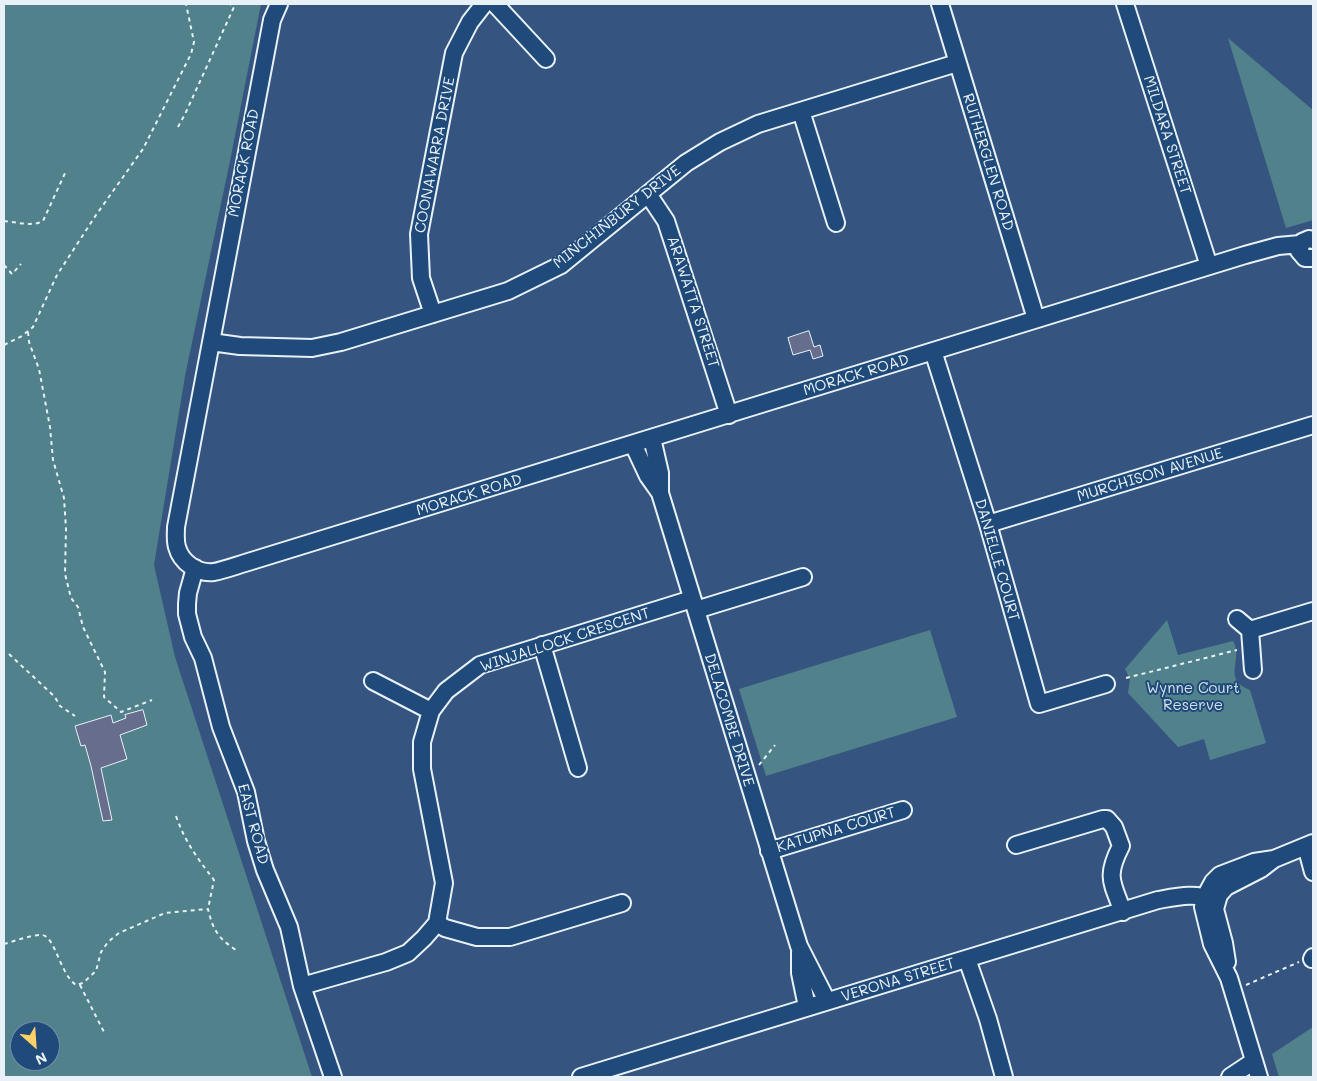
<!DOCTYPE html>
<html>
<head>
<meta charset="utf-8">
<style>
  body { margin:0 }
  #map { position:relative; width:1317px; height:1081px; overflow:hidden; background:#355580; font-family:Mali,sans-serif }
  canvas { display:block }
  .frame { position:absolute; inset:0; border:5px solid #e8f1f8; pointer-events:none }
  .north { position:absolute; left:10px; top:1021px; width:50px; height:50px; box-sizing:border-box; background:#1f4a7a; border:1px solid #6f8dac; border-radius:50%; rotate:154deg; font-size:14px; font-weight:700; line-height:20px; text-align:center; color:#e8f1f8 }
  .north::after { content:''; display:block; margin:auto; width:18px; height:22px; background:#ffd166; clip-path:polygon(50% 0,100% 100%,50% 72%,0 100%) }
</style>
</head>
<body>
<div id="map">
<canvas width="1317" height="1081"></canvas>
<div class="frame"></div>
<div class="north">N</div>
</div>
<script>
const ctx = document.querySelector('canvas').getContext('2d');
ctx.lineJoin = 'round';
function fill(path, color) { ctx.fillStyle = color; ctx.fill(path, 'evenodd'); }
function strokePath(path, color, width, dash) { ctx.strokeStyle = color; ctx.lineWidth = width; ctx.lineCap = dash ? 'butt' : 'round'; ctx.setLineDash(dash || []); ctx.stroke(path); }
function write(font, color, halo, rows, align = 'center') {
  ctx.font = font + ' Mali,sans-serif'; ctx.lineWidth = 4; ctx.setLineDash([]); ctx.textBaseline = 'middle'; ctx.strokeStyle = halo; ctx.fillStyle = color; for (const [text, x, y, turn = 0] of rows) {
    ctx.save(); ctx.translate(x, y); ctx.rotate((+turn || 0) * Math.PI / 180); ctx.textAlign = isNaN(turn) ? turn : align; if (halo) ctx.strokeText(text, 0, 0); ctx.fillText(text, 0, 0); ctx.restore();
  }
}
const green = new Path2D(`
  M4,4H261L230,161L185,376L154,565L175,657L312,1077H4ZM20,1031H50V1061H20Z
  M1228,38L1313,110V220L1286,228Z
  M1167,620L1178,655L1233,641C1244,660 1221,679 1250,690L1266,743L1210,760L1204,739L1178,747L1128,693L1130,679L1125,669Z
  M930,630L957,717L766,776L739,689Z
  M1313,1027V1077H1279L1272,1054Z`);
const building = new Path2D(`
  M809,331L814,347L820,345L823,356L813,359L810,350L793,355L788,338Z
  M143,710L147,725L120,735L127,759L101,768L112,820L103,821L91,766L85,745L81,746L75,726L111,715L113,723L126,718L125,715Z`);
const path = new Path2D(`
  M178,127L186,112L234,7L230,4
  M4,221C16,222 32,227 43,221L66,171
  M4,265L12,274L21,264
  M28,332L29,342L39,369L50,427L53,460L64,498L66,529L65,574L71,598L78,607L83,627L105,672L104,697L121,712L152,700
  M4,345L22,336L33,327L57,275L96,215L143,149L191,54L194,42L186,4
  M9,654L55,697L60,706L75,716
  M1126,678L1237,650
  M759,765L775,745
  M176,816C185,842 198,859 214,880L208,909
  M4,944C15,941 30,935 42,935C55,936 60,974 76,985L83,983L96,971L101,952L108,942L119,933L165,913L208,909C213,930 218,938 236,950
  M80,985L105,1034
  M1246,985L1299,962`);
const minor = new Path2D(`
  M279,4L272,20L176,527C176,533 175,540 177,547C181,562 197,574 214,572C224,570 235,566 245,563L1245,255L1278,246L1300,244
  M495,4L546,59
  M940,4L1036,319
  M1125,4L1209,266
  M801,111L836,223
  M648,194L666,221L729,415
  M1313,240L1309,239L1302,242L1299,251L1305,258H1313
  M433,314L421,278L419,234L454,53L470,22L484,4
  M211,342L240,346L312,348L341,342L508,291L561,265L686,163L720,142L758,124L957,63
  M933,351L988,524L1039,704L1106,684
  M652,438L660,473V493
  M633,444L648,476L660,493L799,946L827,1001
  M988,524L1313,425
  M195,568L188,593L187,604V614L193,637L203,658L221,727L246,792L256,841L265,870L289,927L302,986L333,1077
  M696,610L803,577
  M1237,619L1250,630
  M542,645L578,768
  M1253,670L1250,630L1313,611
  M373,681L431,711
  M1016,845L1103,819H1107L1114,827L1121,846C1105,877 1112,882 1123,912
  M1306,846L1313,872
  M769,851L903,810
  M437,923L445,928L477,937H510L622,903
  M800,952V973L807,1007
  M967,959L988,1019L1004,1077
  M1312,959L1313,957
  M1227,962L1224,943L1215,909L1219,895L1226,887L1261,869L1274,859L1313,843
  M302,986L386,962L408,953L424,938L437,923L444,883L422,769V742L431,711L446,691L480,665L692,599
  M581,1077L1158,900C1181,896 1194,893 1216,900
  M1230,1077L1254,1061
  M1259,1077L1229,978L1212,944L1203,907L1207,893L1213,882L1220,875L1254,862L1274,859`);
const streetNames = [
  ["MILDARA STREET",1167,135,72],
  ["COONAWARRA DRIVE",435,155,-79],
  ["RUTHERGLEN ROAD",988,162,73],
  ["MORACK ROAD",244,163,-79],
  ["MINCHINBURY DRIVE",617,217,-38],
  ["ARAWATTA STREET",693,302,72],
  ["MORACK ROAD",856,375,-17],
  ["MURCHISON AVENUE",1150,475,-17],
  ["MORACK ROAD",469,495,-17],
  ["DANIELLE COURT",997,560,74],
  ["WINJALLOCK CRESCENT",565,640,-18],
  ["DELACOMBE DRIVE",729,720,73],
  ["EAST ROAD",253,824,75],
  ["KATUPNA COURT",836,830,-17],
  ["VERONA STREET",898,980,-17]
];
const parkNames = [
  ["Wynne Court",1193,688],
  ["Reserve",1193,705]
];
fill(green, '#51818b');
fill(building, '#676e8d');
strokePath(building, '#e8f1f8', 1);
strokePath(minor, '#e8f1f8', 20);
strokePath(path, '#e8f1f8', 2, [4, 4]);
strokePath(minor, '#1f4a7a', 16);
write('15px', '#e8f1f8', '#1f4a7a', streetNames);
write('15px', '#d1e0e8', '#1f4a7a', parkNames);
</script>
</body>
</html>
